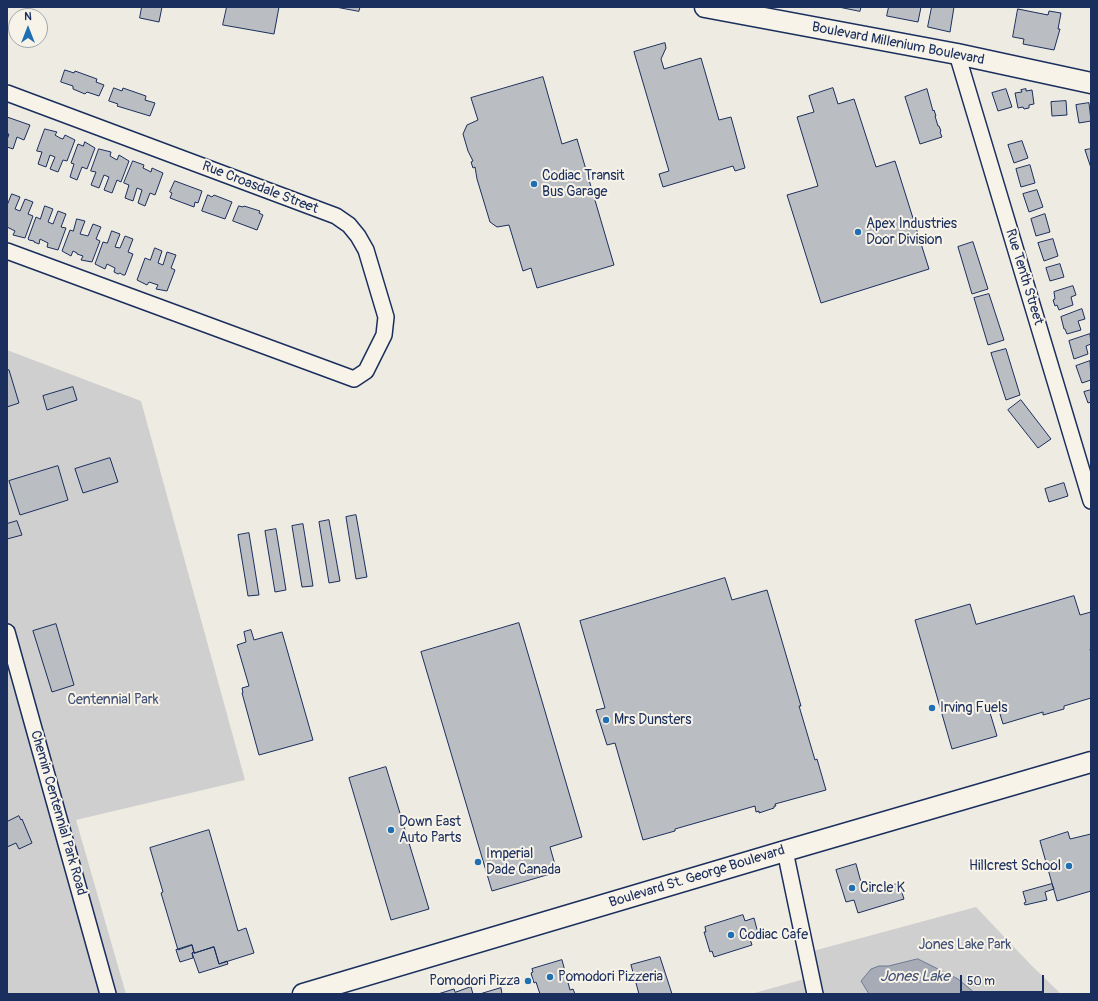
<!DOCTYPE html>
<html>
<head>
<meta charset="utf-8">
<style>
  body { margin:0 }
  #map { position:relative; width:1098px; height:1001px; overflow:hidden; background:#eeebe2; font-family:Pangolin,sans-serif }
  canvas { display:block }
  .frame { position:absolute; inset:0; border:8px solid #1b2f5e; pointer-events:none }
  .north { position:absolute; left:8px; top:8px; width:40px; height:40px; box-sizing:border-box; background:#f7f3e8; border:1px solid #9fa5b1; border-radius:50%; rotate:0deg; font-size:11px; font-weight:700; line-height:16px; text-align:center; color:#1b2f5e }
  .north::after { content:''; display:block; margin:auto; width:14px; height:18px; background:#1f6fb2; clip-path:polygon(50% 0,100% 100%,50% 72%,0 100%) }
  .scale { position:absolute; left:960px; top:975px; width:84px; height:18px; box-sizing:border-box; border:2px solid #1b2f5e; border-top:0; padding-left:5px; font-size:12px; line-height:14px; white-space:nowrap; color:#1b2f5e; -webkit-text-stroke:3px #f7f3e8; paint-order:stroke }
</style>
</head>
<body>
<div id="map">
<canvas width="1098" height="1001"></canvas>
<div class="frame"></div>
<div class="north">N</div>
<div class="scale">50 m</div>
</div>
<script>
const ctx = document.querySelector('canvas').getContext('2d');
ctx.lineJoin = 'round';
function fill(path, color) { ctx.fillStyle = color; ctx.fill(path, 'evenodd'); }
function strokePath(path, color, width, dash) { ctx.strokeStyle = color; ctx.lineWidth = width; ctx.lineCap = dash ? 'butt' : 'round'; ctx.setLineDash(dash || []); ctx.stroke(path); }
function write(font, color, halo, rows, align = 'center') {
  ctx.font = font + ' Pangolin,sans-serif'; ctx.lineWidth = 4; ctx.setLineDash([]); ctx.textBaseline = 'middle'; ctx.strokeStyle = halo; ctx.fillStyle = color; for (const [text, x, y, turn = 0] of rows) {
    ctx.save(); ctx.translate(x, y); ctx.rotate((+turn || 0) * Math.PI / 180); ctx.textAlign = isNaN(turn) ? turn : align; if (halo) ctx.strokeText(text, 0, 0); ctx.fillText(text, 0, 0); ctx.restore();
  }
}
const green = new Path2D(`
  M7,350L141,401L245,780L76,820L126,994H7Z
  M976,907L1031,965L1061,994H976L958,979L888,966H879L861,981L869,994H751L808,978L802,954Z`);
const water = new Path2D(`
  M918,959L958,979L976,994H869L861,981L871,969L879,966H888Z`);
const building = new Path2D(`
  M142,7H162L159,22L140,18Z
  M227,7H279L274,34L223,25Z
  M336,7H360L359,11Z
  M839,7H861L860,11Z
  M889,7H921L918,22L887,16Z
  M932,7H954L950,32L928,27Z
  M1018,9L1048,15L1049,11L1061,13L1058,29H1060L1054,50L1023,44L1024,39L1013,37Z
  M665,43L666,48L661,59L664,69L701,58L719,120L731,117L745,168L735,171L733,166L663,187L659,174L669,171L634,52Z
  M65,70L74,73L75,71L97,79L96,82L104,85L99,96L87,92L85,94L73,89V86L61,82Z
  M543,77L562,144L577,139L614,265L537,288L531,268L523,271L509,225L497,227L490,222L477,179L475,167L473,168L471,162L473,161L468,151L463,134L467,125L478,120L471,98Z
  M114,88L122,91L123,88L146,96L145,100L155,103L150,116L117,106L118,104L109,101Z
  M833,88L838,104L854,99L876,167L895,161L929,269L821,303L787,195L818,186L797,117L814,112L809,96Z
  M927,89L933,111L934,110L936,116H935L938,126H939L941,131L940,132L942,137L920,144L905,97Z
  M1006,89L1012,107L998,111L992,93Z
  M1026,89V91L1032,90L1034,104L1029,105V108L1024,109L1023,107L1018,108L1015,93L1022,92L1021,90Z
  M1066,101L1067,115L1052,116L1051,102Z
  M1089,103L1091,121L1079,123L1076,105Z
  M7,117L30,125L24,140L17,137L13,149L7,147V140L9,134H7Z
  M45,129L57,132L55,135L60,138L63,139L65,135L75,140L67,161L63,160L58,172L50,169L55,157L50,155L46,167L38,164L42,152L37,151Z
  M1022,141L1028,158L1014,163L1008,145Z
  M85,142L95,148L87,169L82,167L77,180L70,177L74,164L71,163L78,144L83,146Z
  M99,149L111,152L110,156L117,160L119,155L129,161L121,182L117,180L112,193L104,190L109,177L104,175L99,188L91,185L96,172L91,171Z
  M1091,149V168L1085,150Z
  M133,161L144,165L143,168L151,172L152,168L163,173L155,195L150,193L145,206L138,203L142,190L137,188L133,201L125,198L129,185L124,183Z
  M1030,165L1035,183L1021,187L1016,169Z
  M175,181L202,191L198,203L195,202L194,207L170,198L172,193L170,192Z
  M1037,190L1043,207L1029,212L1023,194Z
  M12,194L20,197L15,209L20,211L25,199L33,202L28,214L33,216L25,238L13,235L15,231L7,227V206Z
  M208,195L212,197L214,195L232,202L225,219L202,211Z
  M45,206L53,209L48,222L53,224L58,211L66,214L61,227L66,228L58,250L47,247L48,243L40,239L39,244L34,242V241L29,240L28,239L36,217L40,219Z
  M239,206L243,207L244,206L260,211L259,213L263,215L257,230L233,221Z
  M1045,214L1050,232L1036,236L1031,219Z
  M77,219L85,221L80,234L88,236L93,224L101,227L96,239L100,241L92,262L81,260L83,256L77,254V253L73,251L71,256L62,251L70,230L73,231Z
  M112,231L120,234L115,247L120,248L125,236L133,239L128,252L133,254L125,275H123L120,273L118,274L114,272L115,268L107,264L105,269L95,264L103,242L107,243Z
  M1053,239L1058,256L1044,261L1038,243Z
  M973,242L988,289L972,294L958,247Z
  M155,248L162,251L158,263L163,265L167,252L176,255L171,268L175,270L167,291L156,289L158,285L149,282L147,285L137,280L145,258L150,260Z
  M1060,264L1064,277L1050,281L1046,268Z
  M1073,286L1076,295L1071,297L1073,305L1059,310L1057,305L1055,306L1053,300L1055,299L1054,292Z
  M989,294L1004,340L988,345L974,298Z
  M1082,309L1085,319L1078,321L1081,330L1067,334L1065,329H1064L1061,317Z
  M1090,334L1091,344L1086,346L1088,354L1074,359L1069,341Z
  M1006,349L1020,395L1006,400L991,353Z
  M1090,361L1091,380L1082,383L1076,366Z
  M9,370L19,403L7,407V371Z
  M73,387L77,400L47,410L43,396Z
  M1091,390V402L1088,403L1084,392Z
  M1021,400L1051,439L1038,448L1008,410Z
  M110,458L118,482L83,493L75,469Z
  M58,466L68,500L20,515L9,481Z
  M1064,483L1068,496L1049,502L1045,489Z
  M356,515L367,577L356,579L346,517Z
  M329,520L340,581L329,583L319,522Z
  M17,521L22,535L7,539V524Z
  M303,524L313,586L302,587L292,526Z
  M276,529L286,590L275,592L265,531Z
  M249,533L259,595L248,596L238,535Z
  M725,578L732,600L767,590L801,706H799L815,760L817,759L826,790L775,804L776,806H774V808L759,813V811L756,812L755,806L675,829V831L643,840L615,743L607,745L596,710L605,708L580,621Z
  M1074,596L1080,615L1091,612V648L1090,649L1091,653V698L1064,706V709L1043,715V712L1003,724L997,704L988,706L997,736L952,749L915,620L970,604L976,624Z
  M519,623L582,837L550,847L557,872L492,891L421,652Z
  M56,624L74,685L52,692L33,631Z
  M251,630L254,640L282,632L313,740L259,755L242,693H243L242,688L249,686L237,645L246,642L244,632Z
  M386,767L429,909L391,920L349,778Z
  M19,816L21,820L22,819L32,843L19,849L16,843L7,847V822Z
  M209,830L238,931L246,928L254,953L219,964L214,947L194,953L192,945L178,950L161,893L163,892L150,848Z
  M1068,832L1070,839L1091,834V891L1057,901L1040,841Z
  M856,864L864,893L899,883L904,899L858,913L854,900L846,902L836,870Z
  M1052,884L1054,889L1045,892L1047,900L1025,905L1024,903L1026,902L1023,892Z
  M743,915L745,921L754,918L759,937L750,939L752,945L714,957L712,951L710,952L704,932H706L705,927Z
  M192,945L194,952L192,953L193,958L180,962L176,950Z
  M214,947L219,964L227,961L228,964L199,973L192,953L194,952V953Z
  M660,957L672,994H639L631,965Z
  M562,960L570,990L573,989L575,994H540L536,982L534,983L531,973L533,972L532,969Z
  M471,987L473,994H438L454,989L455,992Z
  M501,988L502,994H480Z`);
const minor = new Path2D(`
  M957,54L1091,501
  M7,93L336,216L349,225L358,236L366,250L386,317L384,335L366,371L354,379L7,251
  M7,632L108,994
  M785,851L815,994`);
const major = new Path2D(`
  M705,7L957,54L1091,83
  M303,994L785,851L1091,762`);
const markers = [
  [534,184,4,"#1f6fb2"],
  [858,232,4,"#1f6fb2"],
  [932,708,4,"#1f6fb2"],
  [606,720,4,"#1f6fb2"],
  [391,830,4,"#1f6fb2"],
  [478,862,4,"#1f6fb2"],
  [1069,866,4,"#1f6fb2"],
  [852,888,4,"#1f6fb2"],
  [731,935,4,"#1f6fb2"],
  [550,977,4,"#1f6fb2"],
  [528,981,4,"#1f6fb2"]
];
const streetNames = [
  ["Boulevard Millenium Boulevard",898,44,11],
  ["Rue Croasdale Street",260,188,21],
  ["Rue Tenth Street",1024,277,73],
  ["Chemin Centennial Park Road",58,813,74],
  ["Boulevard St. George Boulevard",697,877,-17]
];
const poiNames = [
  ["Codiac Transit",542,176],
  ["Bus Garage",542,192],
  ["Apex Industries",866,224],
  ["Door Division",866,240],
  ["Irving Fuels",940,708],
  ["Mrs Dunsters",614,720],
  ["Down East",399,822],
  ["Auto Parts",399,838],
  ["Imperial",486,854],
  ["Dade Canada",486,870],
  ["Hillcrest School",1061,866,"right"],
  ["Circle K",860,888],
  ["Codiac Cafe",739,935],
  ["Pomodori Pizzeria",558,977],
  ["Pomodori Pizza",520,981,"right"]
];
const parkNames = [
  ["Centennial Park",113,700],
  ["Jones Lake Park",965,945]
];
const waterNames = [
  ["Jones Lake",915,977]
];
fill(green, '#cfcfcf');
fill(water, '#a6abb5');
strokePath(water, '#6e7992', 1);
fill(building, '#babdc2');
strokePath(building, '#1b2f5e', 1);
strokePath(minor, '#1b2f5e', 18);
strokePath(major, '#1b2f5e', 23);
strokePath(minor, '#f7f3e8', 15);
strokePath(major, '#f7f3e8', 20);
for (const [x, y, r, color] of markers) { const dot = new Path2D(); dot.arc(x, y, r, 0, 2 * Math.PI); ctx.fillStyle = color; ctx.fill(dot); strokePath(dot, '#f7f3e8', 1.5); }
write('14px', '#1b2f5e', '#f7f3e8', streetNames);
write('14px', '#1b2f5e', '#f7f3e8', poiNames, 'left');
write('14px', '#3f4f75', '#f7f3e8', parkNames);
write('italic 15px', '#455478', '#f7f3e8', waterNames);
</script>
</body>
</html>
